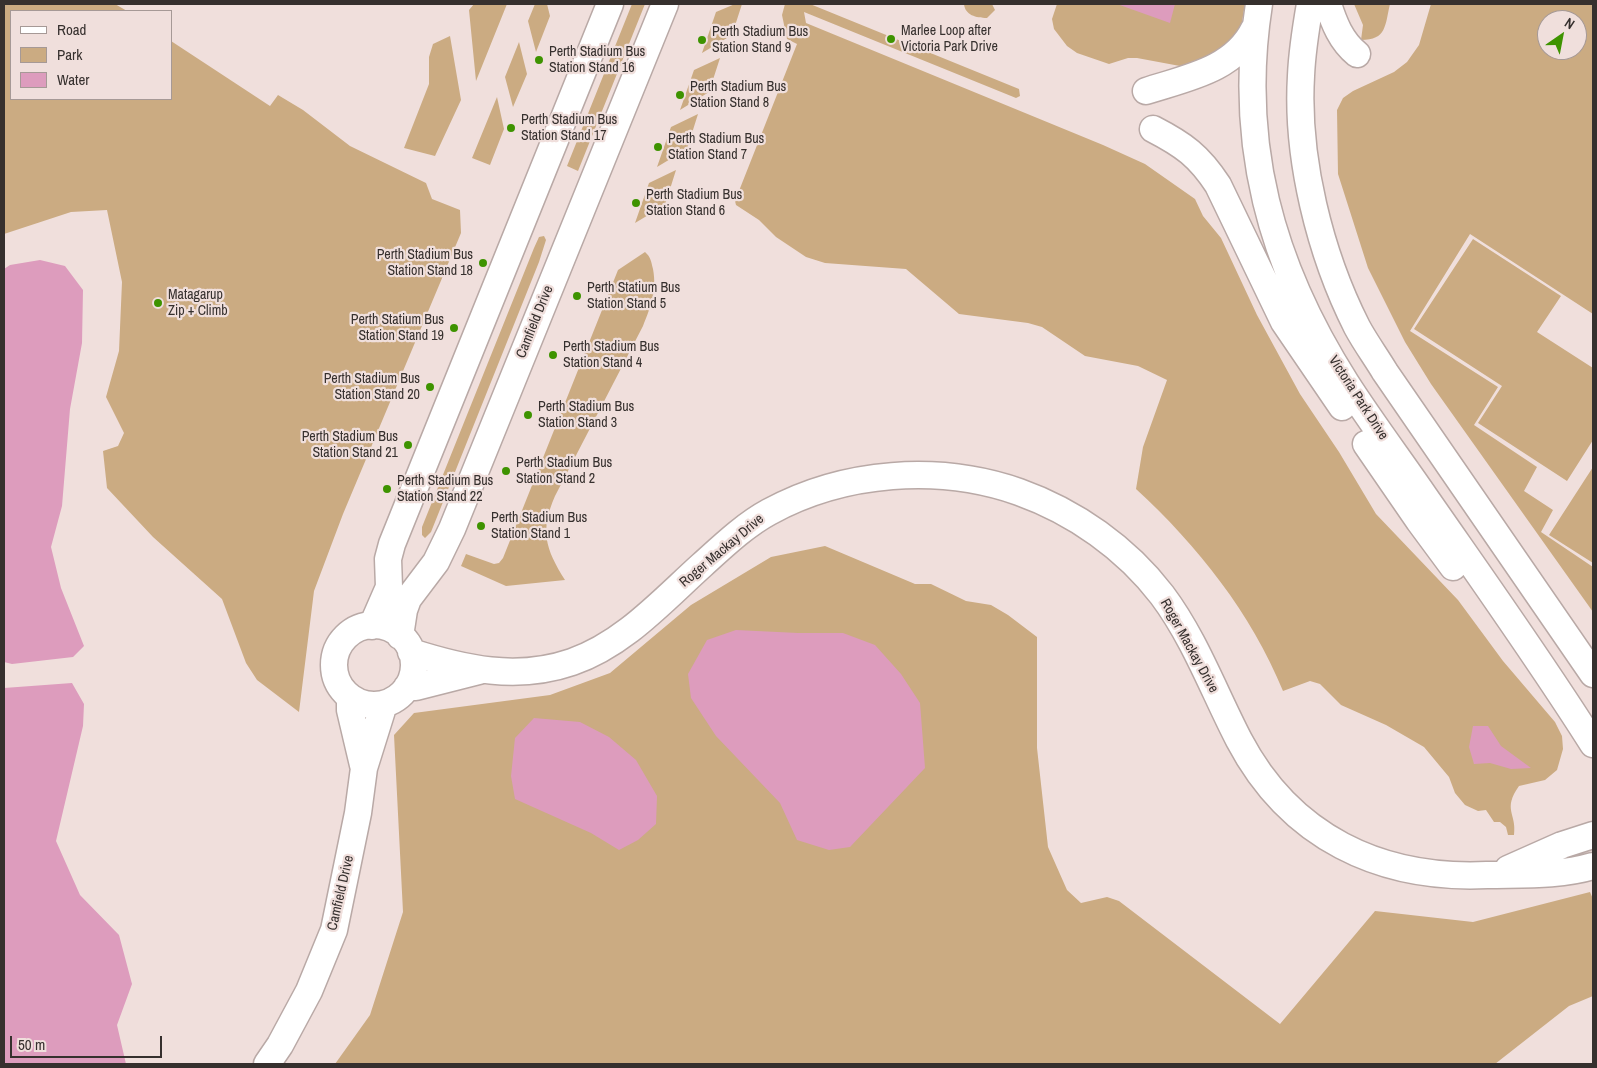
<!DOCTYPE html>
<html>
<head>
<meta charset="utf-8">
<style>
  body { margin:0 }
  #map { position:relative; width:1597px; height:1068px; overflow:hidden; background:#f0dfdc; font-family:"Archivo Narrow",sans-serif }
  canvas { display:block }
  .frame { position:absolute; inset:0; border:5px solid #36302e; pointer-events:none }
  .legend { position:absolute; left:10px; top:10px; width:162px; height:90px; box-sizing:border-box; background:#f0dfdc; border:1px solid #a69996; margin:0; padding:6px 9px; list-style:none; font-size:15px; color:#36302e }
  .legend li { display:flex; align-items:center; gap:10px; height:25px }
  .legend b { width:25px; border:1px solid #a69996 }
  .north { position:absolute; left:1537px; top:10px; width:50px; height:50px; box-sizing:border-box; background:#f0dfdc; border:1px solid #a69996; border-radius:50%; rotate:33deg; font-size:14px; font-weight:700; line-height:20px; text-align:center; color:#36302e }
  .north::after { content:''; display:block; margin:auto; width:18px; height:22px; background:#3e9300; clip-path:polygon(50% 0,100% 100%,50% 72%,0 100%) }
  .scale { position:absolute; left:10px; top:1036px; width:152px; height:22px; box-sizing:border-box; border:2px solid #36302e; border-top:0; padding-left:6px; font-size:15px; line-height:18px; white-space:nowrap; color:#36302e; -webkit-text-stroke:4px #f0dfdc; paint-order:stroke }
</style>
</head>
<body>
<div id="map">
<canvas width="1597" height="1068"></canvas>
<div class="frame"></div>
<ul class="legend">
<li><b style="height:6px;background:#fff"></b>Road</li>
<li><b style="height:14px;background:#cbab82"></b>Park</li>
<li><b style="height:14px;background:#dd9cbd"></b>Water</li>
</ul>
<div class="north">N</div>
<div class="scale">50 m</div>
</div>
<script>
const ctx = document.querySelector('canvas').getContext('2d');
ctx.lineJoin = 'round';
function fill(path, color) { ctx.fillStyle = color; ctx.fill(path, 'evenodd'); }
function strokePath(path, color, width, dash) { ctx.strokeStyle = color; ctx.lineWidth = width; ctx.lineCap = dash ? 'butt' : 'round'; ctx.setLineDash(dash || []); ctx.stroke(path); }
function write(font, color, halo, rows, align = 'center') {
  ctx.font = font + ' "Archivo Narrow",sans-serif'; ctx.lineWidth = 4.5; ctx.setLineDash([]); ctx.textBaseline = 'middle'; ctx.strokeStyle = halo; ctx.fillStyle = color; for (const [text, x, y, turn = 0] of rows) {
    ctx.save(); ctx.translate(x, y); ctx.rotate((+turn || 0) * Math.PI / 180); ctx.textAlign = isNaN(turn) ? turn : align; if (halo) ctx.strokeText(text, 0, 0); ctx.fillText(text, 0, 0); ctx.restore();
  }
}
const green = new Path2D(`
  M4,4H115L127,11H11V99H171V41L270,106L278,95L303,110L350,146L426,183L432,199L460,210L461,233L343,514L314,591L299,712L257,680L246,663L222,599L153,537L107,488L103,451L118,446L124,433L106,397L119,351L122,282L107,210L71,212L4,234Z
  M474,4H507L476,81L469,10Z
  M535,4H547L550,16L536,52L528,21Z
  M632,4H645L578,171L567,166Z
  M735,4H742L732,35L702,53L716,12Z
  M785,4H810L1019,89L1020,96L1016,98L804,12L806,23L1103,145L1145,164L1195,199L1203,216L1221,238L1257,315L1300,394L1339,452L1376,514L1458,600L1503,661L1555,722L1562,736L1563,749L1557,770L1545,780L1519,786C1502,810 1517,813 1514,835H1508L1506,827L1500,822H1494L1486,810L1478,811L1465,805L1455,793L1449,777L1424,747L1386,725L1341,705L1320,684L1310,681L1283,691C1251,613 1198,546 1136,489L1143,447L1167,380L1138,366L1085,356L1042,327L1028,323L959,314L906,269L825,263L806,257L776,237L759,220L736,205L735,201L797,44L787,39L782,15Z
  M964,4H992L995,10L987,18C976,18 965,15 964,4Z
  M1057,4H1245L1240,34L1219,52L1180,66L1137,58H1128L1109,64L1077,53L1067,46L1054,29L1052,19Z
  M1354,4H1390C1385,25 1387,40 1361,40L1363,25Z
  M1431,4H1593V314L1470,234L1410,331L1498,387L1474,425L1537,467L1524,491L1553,510L1541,532L1593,567V612L1431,384L1405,342L1368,268L1338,174L1337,110L1343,98L1353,91L1394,72L1407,62L1419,45ZM1547,20H1577V50H1547Z
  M450,36L461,100L435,156L404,148L429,84V57L433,44Z
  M519,42L527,74L513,107L505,77Z
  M720,58L709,92L680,110L694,70Z
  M497,97L504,129L490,165L472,158Z
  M698,114L687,149L657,167L671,127Z
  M676,170L665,205L635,223L649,183Z
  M544,236L546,240L539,262L431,532L425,538L422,535V527L534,248L539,237Z
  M1473,239L1561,296L1537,332L1593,368V440L1567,481L1478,423L1502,386L1414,329Z
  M645,252C651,257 651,262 653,269C657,291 651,306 643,326L555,496C540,531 545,548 565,580L506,586L461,566L466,554L494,564L499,563L503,558L618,270Z
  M1593,467V563L1549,535Z
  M825,546L915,584H931L966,601L991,605L1008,615L1037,637V748L1048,847L1067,890L1081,903L1107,897L1119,901L1280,1024L1375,911L1473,922L1590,892L1593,899V996L1569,1006L1495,1064H335L370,1015L403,912L394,735L414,713L550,695L610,673L691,605L771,557Z`);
const water = new Path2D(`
  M1117,4H1175L1170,23Z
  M40,260L65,266L83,290L82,343L70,409L62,506L51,547L61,588L84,646L73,657L12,664L4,662V269L10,265Z
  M736,630L798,633H843L875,645L901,674L920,703L925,768L850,847L829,850L797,840L780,803L716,736L691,698L688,674L707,640Z
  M72,683L84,704L83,726L56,841L80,895L119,935L132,984L117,1025L126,1064H4V688Z
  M534,718L580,722L609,737L636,760L657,796L656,824L638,840L619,850L591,833L515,799L511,776L515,738Z
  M1473,726H1488L1501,746L1531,768L1511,769L1490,763L1474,764L1469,747Z`);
const minor = new Path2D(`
  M1259,4C1237,143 1271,265 1346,383C1371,422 1399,459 1425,497C1482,579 1540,660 1593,744
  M1310,4C1306,27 1302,52 1301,76C1296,158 1320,254 1357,327C1365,342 1376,357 1385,372L1593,674
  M1328,4C1334,23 1341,41 1357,54
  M1146,91C1186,78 1234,70 1254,29
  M1153,129C1184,145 1199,156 1218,185L1284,322L1342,407
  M1366,444L1419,521L1453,567
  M334 665a40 40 0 1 1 80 0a40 40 0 1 1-80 0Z
  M372,626L389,587L388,559L392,544L610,4
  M400,636L404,610L408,599L436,562L452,529L665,4
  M411,652C464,669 517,681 572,662C624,644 662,601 702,565C723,546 745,525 769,512C844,471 939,464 1019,492C1075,512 1126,548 1162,595C1195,639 1214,692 1239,740C1290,837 1380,880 1487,875C1522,874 1559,876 1593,866
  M407,687H416L479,671
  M350,698V710L363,765
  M1508,869L1562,845L1593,835
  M267,1064L280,1045L309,991L334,930L358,813L364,768L384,704`);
const markers = [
  [891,39,5,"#3e9300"],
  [702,40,5,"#3e9300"],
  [539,60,5,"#3e9300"],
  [680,95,5,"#3e9300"],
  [511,128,5,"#3e9300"],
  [658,147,5,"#3e9300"],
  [636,203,5,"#3e9300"],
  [483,263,5,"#3e9300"],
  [577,296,5,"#3e9300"],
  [158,303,5,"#3e9300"],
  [454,328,5,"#3e9300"],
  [553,355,5,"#3e9300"],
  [430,387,5,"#3e9300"],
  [528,415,5,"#3e9300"],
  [408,445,5,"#3e9300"],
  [506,471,5,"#3e9300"],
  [387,489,5,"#3e9300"],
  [481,526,5,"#3e9300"]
];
const poiNames = [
  ["Marlee Loop after",901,31],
  ["Victoria Park Drive",901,47],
  ["Perth Stadium Bus",712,32],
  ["Station Stand 9",712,48],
  ["Perth Stadium Bus",549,52],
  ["Station Stand 16",549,68],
  ["Perth Stadium Bus",690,87],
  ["Station Stand 8",690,103],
  ["Perth Stadium Bus",521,120],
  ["Station Stand 17",521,136],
  ["Perth Stadium Bus",668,139],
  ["Station Stand 7",668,155],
  ["Perth Stadium Bus",646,195],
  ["Station Stand 6",646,211],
  ["Perth Stadium Bus",473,255,"right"],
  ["Station Stand 18",473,271,"right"],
  ["Perth Statium Bus",587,288],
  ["Station Stand 5",587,304],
  ["Matagarup",168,295],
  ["Zip + Climb",168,311],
  ["Perth Statium Bus",444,320,"right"],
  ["Station Stand 19",444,336,"right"],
  ["Perth Stadium Bus",563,347],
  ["Station Stand 4",563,363],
  ["Perth Stadium Bus",420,379,"right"],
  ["Station Stand 20",420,395,"right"],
  ["Perth Stadium Bus",538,407],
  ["Station Stand 3",538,423],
  ["Perth Stadium Bus",398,437,"right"],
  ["Station Stand 21",398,453,"right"],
  ["Perth Stadium Bus",516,463],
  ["Station Stand 2",516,479],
  ["Perth Stadium Bus",397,481],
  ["Station Stand 22",397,497],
  ["Perth Stadium Bus",491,518],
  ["Station Stand 1",491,534]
];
const streetNames = [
  ["Camfield Drive",535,322,-68],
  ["Victoria Park Drive",1358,398,57],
  ["Roger Mackay Drive",722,551,-40],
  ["Roger Mackay Drive",1189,646,61],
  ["Camfield Drive",341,893,-77]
];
fill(green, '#cbab82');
fill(water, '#dd9cbd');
strokePath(minor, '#b9a9a6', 29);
strokePath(minor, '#fff', 26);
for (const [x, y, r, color] of markers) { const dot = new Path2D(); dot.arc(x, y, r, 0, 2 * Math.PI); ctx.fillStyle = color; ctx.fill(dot); strokePath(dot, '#f0dfdc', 2); }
write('14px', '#36302e', '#f0dfdc', poiNames, 'left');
write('14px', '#36302e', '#f0dfdc', streetNames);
</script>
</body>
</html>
